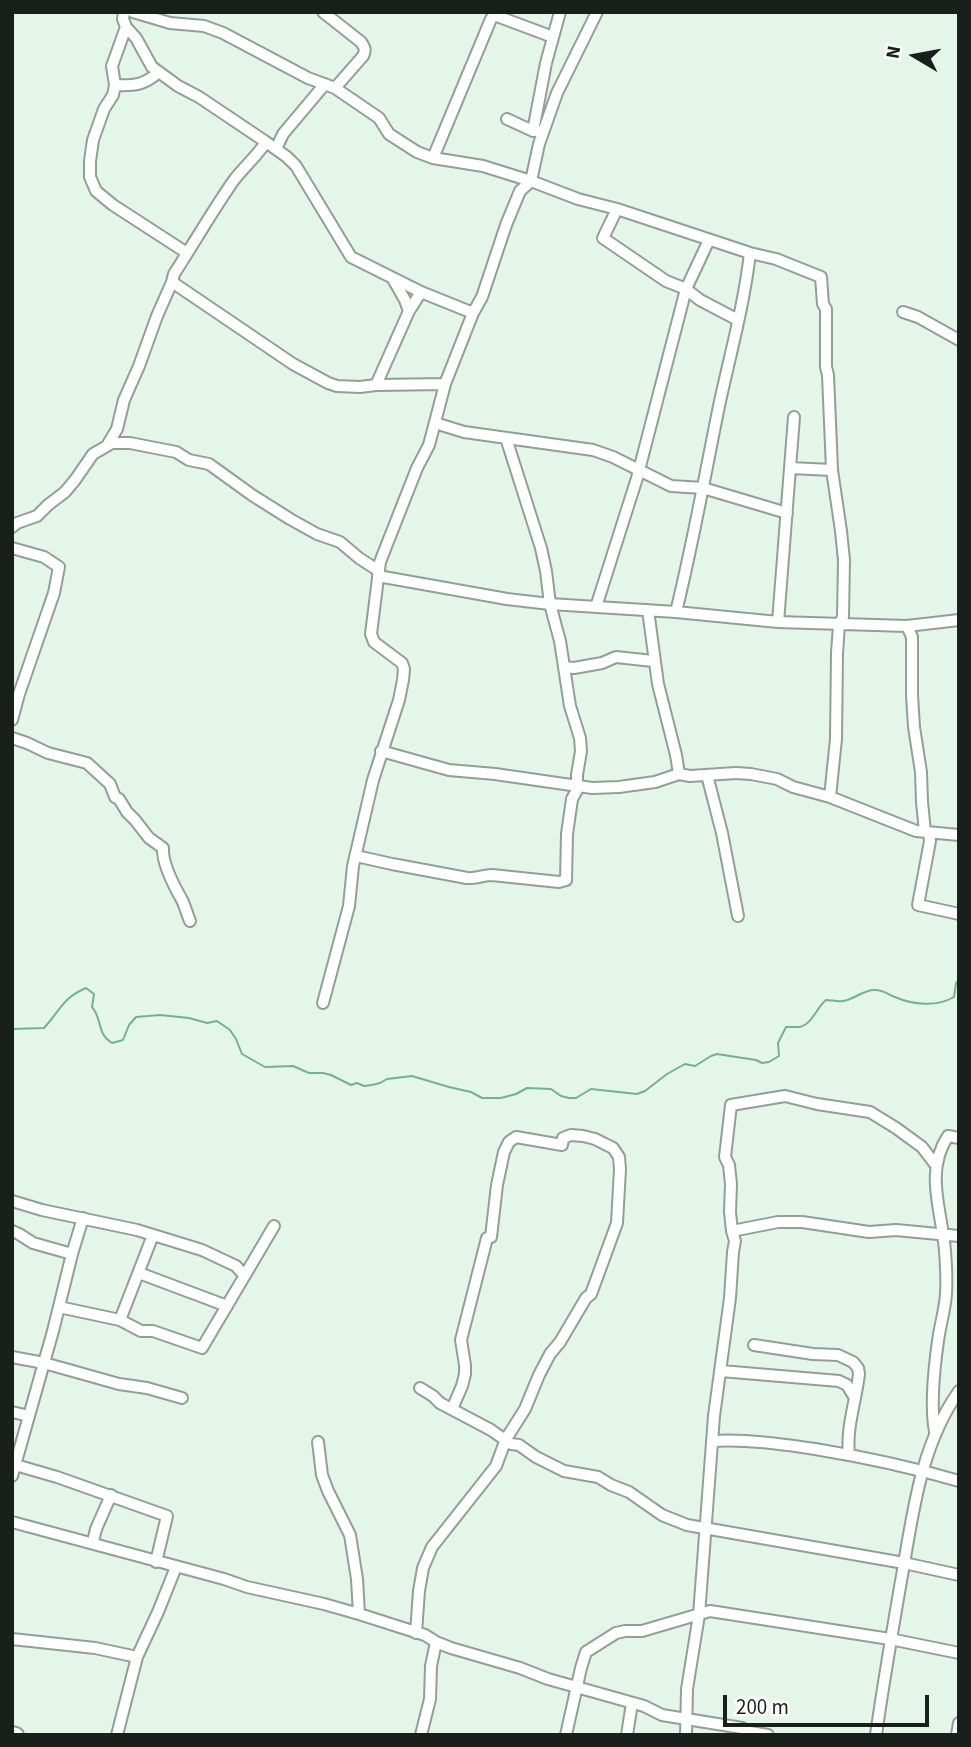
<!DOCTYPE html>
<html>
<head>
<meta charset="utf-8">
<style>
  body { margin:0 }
  #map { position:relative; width:971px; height:1747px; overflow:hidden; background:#e4f6ea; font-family:"Source Sans 3",sans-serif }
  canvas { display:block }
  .frame { position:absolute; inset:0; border:14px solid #19201b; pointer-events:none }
  .north { position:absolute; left:880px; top:21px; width:70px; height:70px; -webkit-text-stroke:5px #fefefe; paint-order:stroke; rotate:280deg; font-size:19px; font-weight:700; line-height:28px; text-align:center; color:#19201b }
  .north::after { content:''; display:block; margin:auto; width:24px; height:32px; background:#19201b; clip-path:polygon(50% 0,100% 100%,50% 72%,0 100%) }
  .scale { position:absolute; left:723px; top:1695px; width:206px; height:32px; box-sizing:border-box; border:4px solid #19201b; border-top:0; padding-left:9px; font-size:21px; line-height:24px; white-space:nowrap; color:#19201b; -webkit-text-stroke:5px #fefefe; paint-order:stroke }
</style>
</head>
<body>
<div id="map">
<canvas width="971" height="1747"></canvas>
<div class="frame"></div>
<div class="north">N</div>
<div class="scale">200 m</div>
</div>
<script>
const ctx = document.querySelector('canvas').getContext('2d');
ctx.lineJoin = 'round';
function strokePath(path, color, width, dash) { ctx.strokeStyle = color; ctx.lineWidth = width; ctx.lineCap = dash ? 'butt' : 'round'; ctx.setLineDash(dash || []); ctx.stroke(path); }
const stream = new Path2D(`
  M12,1029L44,1028C60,1011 62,998 86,988L94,994L92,1007C103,1020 96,1033 112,1043L123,1040L129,1025L136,1017L160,1015L189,1018L207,1023L217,1021L230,1030L236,1039L242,1054L265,1067L293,1066L309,1073H323L331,1075L351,1085L357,1083L364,1086L372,1085L380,1083L387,1079L412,1076L449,1087L471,1092L482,1098H501L516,1094L527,1088L551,1089L561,1096L569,1098H576L591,1089L637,1094L645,1091L667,1074L685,1064L695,1066L711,1056L717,1054L756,1060L762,1063L769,1062L779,1056L778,1043L786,1027C790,1027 795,1027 799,1027C812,1025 816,1008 826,1000C831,1000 838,1002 843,1001C853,1000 863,990 874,990C882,989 887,994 895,997C913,1005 937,1007 954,997L956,983L959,979`);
const minor = new Path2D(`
  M124,12L123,19L126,27L136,38L152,67L178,86L199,97L266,142L287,157L296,166L351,257L421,292L473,313
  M133,12L170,23L204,26L223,33L308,78L335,88L379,118L389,134L417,152L433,158L483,166L531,181L578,199L617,209L750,253L776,259L821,277L823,304L826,309V367L828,375L832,470L841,531L844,560L843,617L839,625L837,653L836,739L830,797
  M323,12L361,42C365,48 366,50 363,56L335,88
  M126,27L112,66L115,85L113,95L104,109L93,140L90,161V177L96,191L113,205L187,253
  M115,85C135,86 144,85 159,72
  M507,119L533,131H537
  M533,131L546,63L560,12
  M276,149L283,134L325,84
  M433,158L491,19L494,15L553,37
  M617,209L603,238L666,281L686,289L700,300L738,320
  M393,279L405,300L409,311
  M172,282L293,364L328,383L337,386L360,387L376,385L445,384
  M903,312L918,317L959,340
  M376,385L409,311L421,292
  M435,423L464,432L593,450L613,457L671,486L703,488L787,513
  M108,444L117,429L124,400L139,366L157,316L172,282L174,274C194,243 213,210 234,180C244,167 257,156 266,142
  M790,468L832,470
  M12,527L17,523L37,516L48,505L65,492L75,480L93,454L112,443H130L176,452L189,460L209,464L252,495L290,519L317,534L340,542L359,558L379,571
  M12,548L44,557L59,567L54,593L19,694L12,720
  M378,576L507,599L550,604L676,612L778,622L907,626L959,620
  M596,607L637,478L686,289L709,240
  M648,610L658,684L676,755L679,774
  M676,612C693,543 705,475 719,406C730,355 744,305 750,253
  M778,622L794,417
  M907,626L912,637V695L914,727L921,772L922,802L925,832
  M564,667L574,668L602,663L616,657L653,661
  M12,738L27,743L48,753L87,763L110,784L115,797L119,799L127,812L135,820L149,838L163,848C162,862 174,886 182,900C185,906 187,914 190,921
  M381,751L449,770L495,774L592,788L619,787L655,782L679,774L690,776L736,773L751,774L777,779L793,787L830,797L916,831L959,835
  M707,775L722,833L738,916
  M929,832L930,841L918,905L959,914
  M356,856L392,864L467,878C476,879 483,875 492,875L559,882L566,880L567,834L572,799L577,790V775L581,751L580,738L570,706L560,641L550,604L546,571L541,548L506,438
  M323,1003L349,906L353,866L373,780L399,700L403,680L404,669L402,663L374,642L371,634L380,562L417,468L429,445L445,384L473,313L482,297L506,225L520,191L531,181L539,144L557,93L597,12
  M12,1201L42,1210L137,1230L202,1250L236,1266L244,1275
  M12,1231L19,1234L33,1243L72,1254
  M732,1231L778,1222H802L869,1232L896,1230L959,1236
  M139,1273L227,1306
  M59,1307L120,1320L141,1331H153L202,1348L274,1226
  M120,1320L153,1235
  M754,1345L813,1354L838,1355L853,1362L858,1368L859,1374C856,1401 846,1427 849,1455
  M12,1357L44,1363L119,1384L147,1388L182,1398
  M721,1371L839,1381L847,1385L855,1398
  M420,1388L433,1396L440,1403L491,1430L511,1444L519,1445L536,1457L564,1471L598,1477L611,1485L629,1492L662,1515L687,1525L904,1563L959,1575
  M12,1412L29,1416
  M935,1432C930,1405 934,1369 938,1341C940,1325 945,1310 946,1294C947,1280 946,1264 945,1251C942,1211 924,1172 948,1136L959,1138
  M712,1441C747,1439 781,1444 815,1449C864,1457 911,1467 959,1481
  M318,1442L322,1475L328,1491L350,1535L357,1579L359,1614
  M12,1464L57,1477L167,1516L156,1562
  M12,1476L53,1331L72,1254L83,1218
  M12,1522L224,1579L247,1587L324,1604L359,1614L425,1635L436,1642L451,1648L520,1668L548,1679L644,1706L662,1715L742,1728L750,1732L768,1735
  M93,1542L96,1529L111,1495
  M416,1633L419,1591L423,1568L432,1547L496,1466L506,1439L525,1409L539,1375L550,1354L560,1342L586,1298L591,1294L617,1223L620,1169L619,1157L613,1148L595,1139L583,1136L571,1135L563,1138L562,1145L516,1137L509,1142L504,1152L497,1185L491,1237L487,1238L461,1340L465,1365V1374L462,1386L452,1409
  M12,1639L95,1648L137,1657
  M117,1735L137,1657L158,1612L176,1567
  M421,1735L430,1699L431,1666L436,1642
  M566,1735L581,1668L586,1652L616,1633L625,1631H642L710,1611L890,1639L959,1653
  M627,1735L632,1703
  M686,1735L687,1689L699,1615L714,1416L730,1298L733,1252L735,1241L732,1231L730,1212L731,1184L729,1165L725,1157L731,1105L785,1096L817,1104L870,1112L896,1128L922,1147L935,1164
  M876,1735C884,1678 894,1621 904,1564C914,1504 923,1442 959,1391
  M957,1735L959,1723`);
const major = new Path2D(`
  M12,1734L16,1735`);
strokePath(stream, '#73b38b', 2);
strokePath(minor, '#90a095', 14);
strokePath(major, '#90a095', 18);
strokePath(minor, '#fff', 10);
strokePath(major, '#fff', 14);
</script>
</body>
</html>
